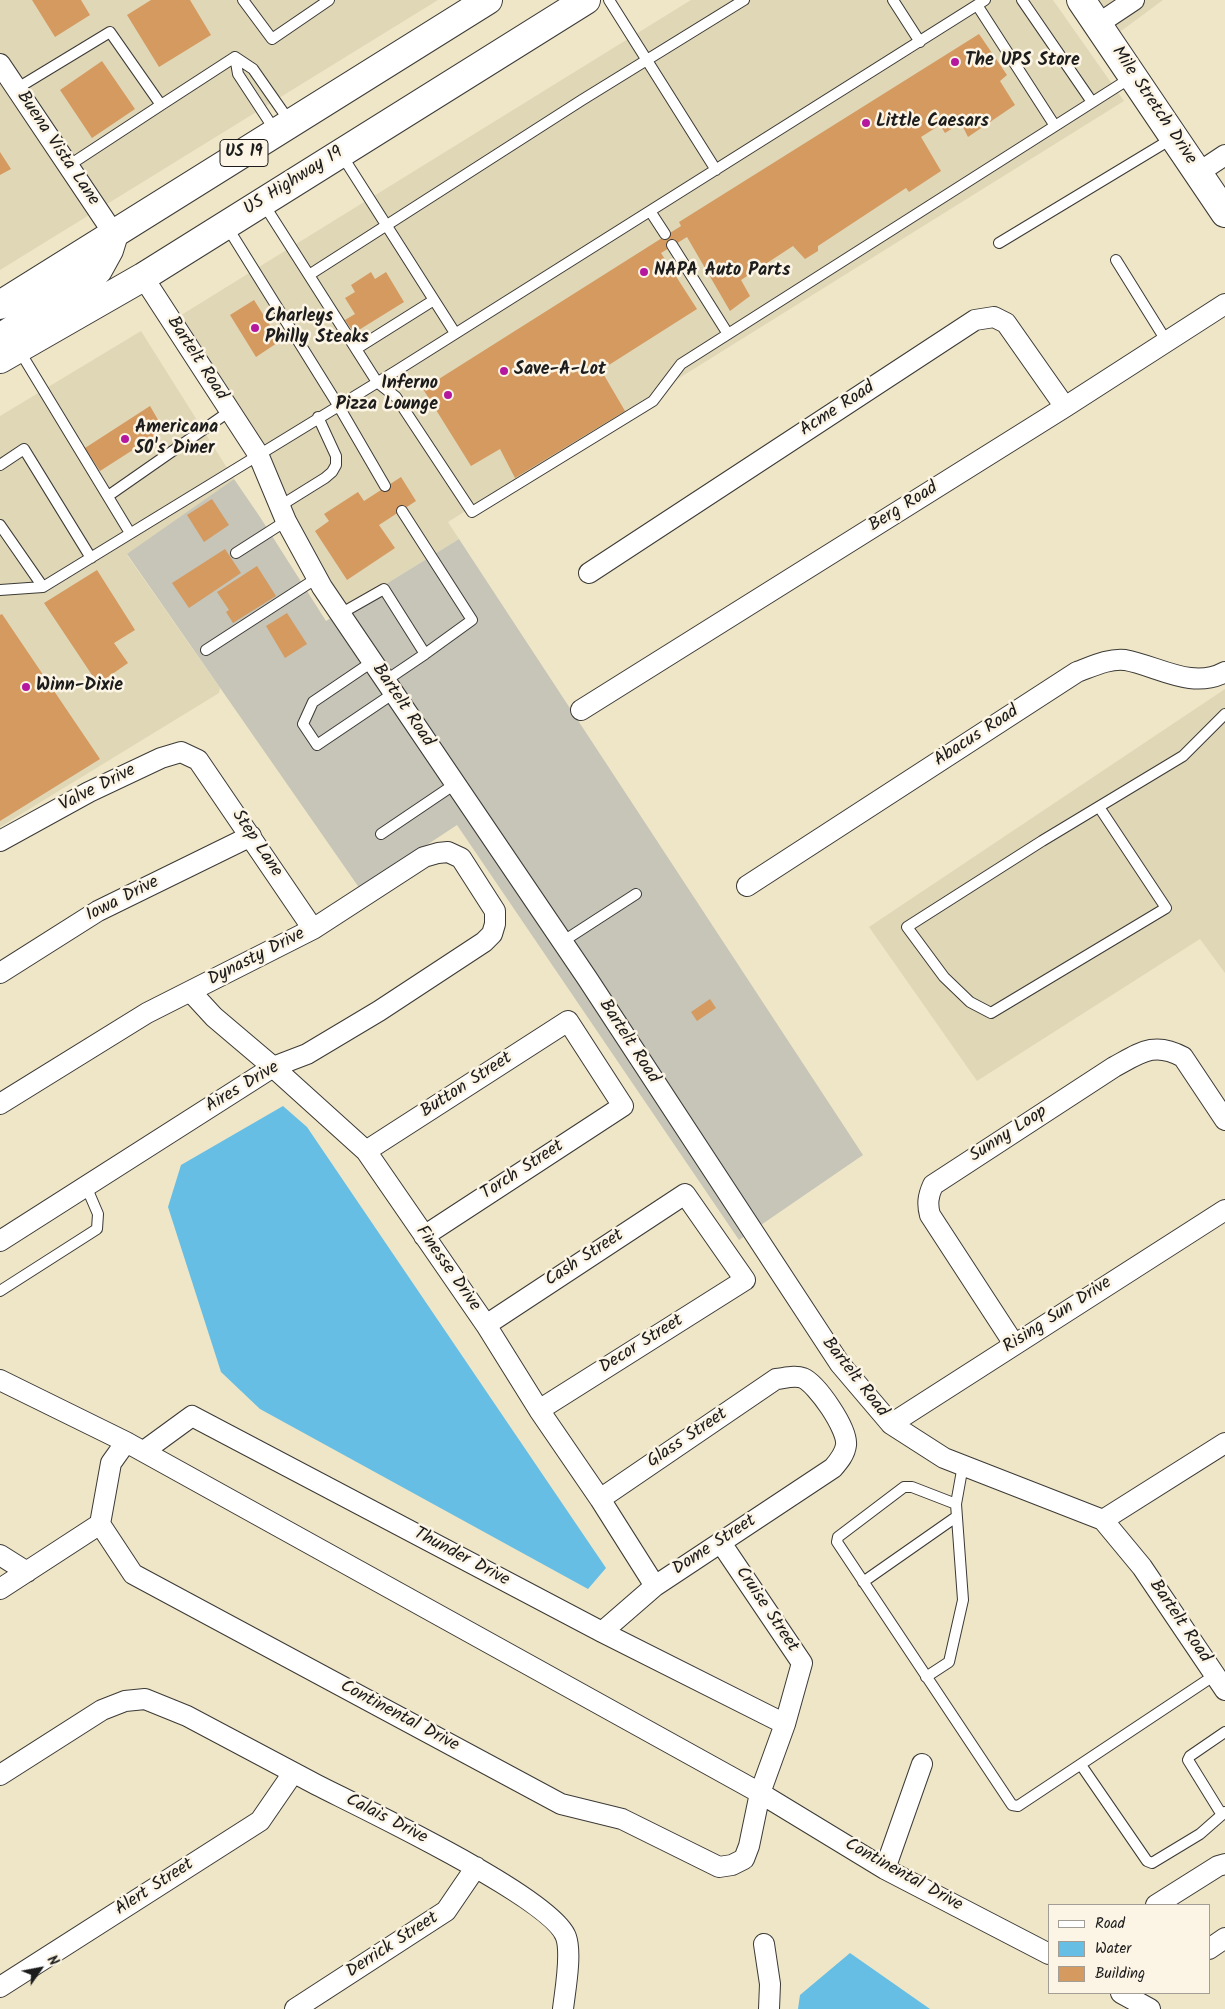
<!DOCTYPE html>
<html>
<head>
<meta charset="utf-8">
<style>
  body { margin:0 }
  #map { position:relative; width:1225px; height:2009px; overflow:hidden; background:#eee6c7; font-family:Kalam,sans-serif }
  canvas { display:block }
  .legend { position:absolute; left:1048px; top:1904px; width:162px; height:90px; box-sizing:border-box; background:#fcf5e5; border:1px solid #a29e95; margin:0; padding:6px 9px; list-style:none; font-size:15px; color:#1c1c1c }
  .legend li { display:flex; align-items:center; gap:10px; height:25px }
  .legend b { width:25px; border:1px solid #a29e95 }
  .north { position:absolute; left:15px; top:1944px; width:50px; height:50px; -webkit-text-stroke:4px #fcf5e5; paint-order:stroke; rotate:57deg; font-size:14px; font-weight:700; line-height:20px; text-align:center; color:#1c1c1c }
  .north::after { content:''; display:block; margin:auto; width:18px; height:22px; background:#1c1c1c; clip-path:polygon(50% 0,100% 100%,50% 72%,0 100%) }
</style>
</head>
<body>
<div id="map">
<canvas width="1225" height="2009"></canvas>
<ul class="legend">
<li><b style="height:6px;background:#fff"></b>Road</li>
<li><b style="height:14px;background:#67bee4"></b>Water</li>
<li><b style="height:14px;background:#d49a60"></b>Building</li>
</ul>
<div class="north">N</div>
</div>
<script>
const ctx = document.querySelector('canvas').getContext('2d');
ctx.lineJoin = 'round';
function fill(path, color) { ctx.fillStyle = color; ctx.fill(path, 'evenodd'); }
function strokePath(path, color, width, dash) { ctx.strokeStyle = color; ctx.lineWidth = width; ctx.lineCap = dash ? 'butt' : 'round'; ctx.setLineDash(dash || []); ctx.stroke(path); }
function write(font, color, halo, rows, align = 'center') {
  ctx.font = font + ' Kalam,sans-serif'; ctx.lineWidth = 5; ctx.setLineDash([]); ctx.textBaseline = 'middle'; ctx.strokeStyle = halo; ctx.fillStyle = color; for (const [text, x, y, turn = 0] of rows) {
    ctx.save(); ctx.translate(x, y); ctx.rotate((+turn || 0) * Math.PI / 180); ctx.textAlign = isNaN(turn) ? turn : align; if (halo) ctx.strokeText(text, 0, 0); ctx.fillText(text, 0, 0); ctx.restore();
  }
}
const built = new Path2D(`
  M0,0H438L0,270Z
  M691,0H1053L1124,101L448,522L459,539L342,611L178,317Z
  M1093,0H1163L1117,34Z
  M141,331L234,479L127,555L220,688L219,693L0,827V416Z
  M1225,689V973L1200,939L977,1081L869,927Z`);
const industrial = new Path2D(`
  M234,479L260,517L326,621L459,539L863,1155L739,1240L457,825L360,889L127,554Z`);
const water = new Path2D(`
  M283,1106L307,1127L606,1568L588,1589L260,1409L221,1372L168,1207L181,1165Z
  M850,1953L930,2009H798L800,1995Z`);
const building = new Path2D(`
  M32,0H81L90,15L55,37Z
  M151,0H190L211,35L159,67L127,15Z
  M979,34L1007,75L1000,81L1015,105L968,137L961,123L945,133L940,125L921,137L941,171L909,192L906,188L818,246V251L805,259L793,246L741,280L750,296L730,311L687,237L661,253L697,309L601,370L625,411L515,478L500,449L471,466L423,389L681,226L679,222Z
  M102,61L135,109L92,138L60,90Z
  M0,152L11,169L0,175Z
  M371,272L375,279L386,272L404,302L354,333L345,320L355,314L345,298L355,292L351,285Z
  M254,300L280,341L256,357L230,315Z
  M150,406L164,430L100,471L85,448Z
  M401,477L416,501L379,525L395,548L347,580L315,531L329,521L324,514L358,492L364,501Z
  M212,499L229,525L204,542L187,515Z
  M225,549L241,573L189,608L172,583Z
  M257,566L276,596L233,623L226,612L229,610L217,592Z
  M97,570L135,630L114,643L128,663L98,684L44,603Z
  M287,613L307,644L285,658L266,626Z
  M2,614L100,759L0,821V615Z
  M710,999L716,1008L697,1021L691,1012Z`);
const lane = new Path2D(`
  M243,0L272,39L329,0
  M609,0L716,170
  M893,0L920,42
  M1022,0L1092,102
  M977,5L1055,126
  M235,57L253,69L290,122
  M235,57L238,74L276,132
  M16,89L110,32L161,105L68,166
  M161,105L235,57
  M341,154L455,333
  M263,203L377,382L396,397L472,512L653,401L681,364L1132,77
  M650,211L665,234
  M226,225L338,405L385,486
  M999,243L1173,138
  M672,245L728,334
  M1116,260L1167,342
  M309,275L582,100L744,0
  M356,349L434,300
  M19,350L130,533
  M0,465L24,449L91,558
  M108,496L230,411
  M280,506L325,478L332,472L336,465V456L318,417
  M0,525L43,587
  M236,553L286,521
  M0,590L43,587L396,371L985,0
  M340,614L384,589L425,654L472,620L402,511
  M206,650L317,578
  M372,662L313,702L303,724L317,745L394,693
  M385,681L425,654
  M1099,807L1166,908L991,1013L970,1002L944,977L907,927L1042,841L1183,756L1225,714
  M381,834L455,784
  M562,942L636,894
  M0,1291L97,1229L98,1214L86,1186
  M956,1504L912,1487H904L838,1537L837,1542L1012,1805L1018,1806L1215,1675
  M863,1582L956,1517
  M926,1677L949,1662L963,1600L956,1504L963,1465
  M1081,1765L1147,1861L1152,1863L1200,1834L1225,1812
  M1222,1815L1188,1760L1190,1756L1225,1732`);
const street = new Path2D(`
  M1098,24L1134,0
  M0,64L114,234
  M1198,173L1225,155
  M143,277L258,454L286,521L322,587L587,978L840,1364L891,1424L944,1458L1103,1520L1142,1567L1225,1690
  M589,573L975,320L994,317L1006,323L1065,407
  M581,710L1065,407L1225,304
  M0,841L89,792L161,758L181,752L198,760L313,929
  M747,886L1077,672C1091,667 1109,658 1125,660C1158,666 1192,690 1225,672
  M0,973L98,911L251,836
  M191,992L214,1017L273,1067L366,1151L486,1325L539,1410L600,1499L655,1586
  M0,1104L147,1013L313,929L424,857L438,853L448,852L461,858L495,911V924L492,934L484,942L379,1011L307,1054L273,1067L0,1241
  M366,1151L568,1021L623,1106L424,1236
  M486,1325L685,1194L745,1280L539,1410
  M1014,1344L930,1215C927,1204 928,1196 933,1185L1114,1067C1140,1053 1154,1041 1183,1057L1225,1120
  M0,1380L126,1442L760,1793L885,1869L1049,1954
  M891,1424L1225,1210
  M126,1442L111,1463L100,1524L133,1574L561,1804L622,1819L719,1867L732,1865L744,1859L749,1846L760,1793L785,1724L802,1663L721,1543
  M144,1451L192,1416L602,1632L785,1724
  M600,1499L776,1379C785,1378 795,1375 803,1378C817,1384 848,1429 846,1445C845,1454 839,1461 833,1468L655,1586L602,1632
  M1103,1520L1225,1443
  M0,1555L27,1572
  M0,1589L100,1524
  M0,1775L102,1710L125,1701L145,1699L187,1716C230,1739 274,1762 317,1785C362,1808 553,1898 566,1937C572,1954 565,1991 563,2009
  M885,1869L922,1764
  M1156,1905L1218,1866L1225,1864
  M764,1944L770,1984L769,2009
  M1209,1949L1225,1938
  M0,1987L260,1821L293,1773
  M1121,1993L1150,2009
  M295,2009L446,1911L476,1867`);
const secondary = new Path2D(`
  M1081,0L1225,213`);
const highway = new Path2D(`
  M0,305L488,0
  M0,338L85,283L98,270L109,250L114,234
  M0,359L143,277L586,0`);
const markers = [
  [955,62,5,"#b5179e"],
  [866,123,5,"#b5179e"],
  [644,272,5,"#b5179e"],
  [255,328,5,"#b5179e"],
  [504,371,5,"#b5179e"],
  [448,395,5,"#b5179e"],
  [125,439,5,"#b5179e"],
  [26,687,5,"#b5179e"]
];
const shields = [
  [244,153,48]
];
const shieldNames = [
  ["US 19",244,153]
];
const poiNames = [
  ["The UPS Store",965,62],
  ["Little Caesars",876,123],
  ["NAPA Auto Parts",654,272],
  ["Charleys",265,318],
  ["Philly Steaks",265,339],
  ["Save-A-Lot",514,371],
  ["Inferno",438,385,"right"],
  ["Pizza Lounge",438,406,"right"],
  ["Americana",135,429],
  ["50's Diner",135,450],
  ["Winn-Dixie",36,687]
];
const streetNames = [
  ["Mile Stretch Drive",1153,106,56],
  ["Buena Vista Lane",57,149,56],
  ["US Highway 19",294,182,-32],
  ["Bartelt Road",196,359,57],
  ["Acme Road",838,410,-33],
  ["Berg Road",904,508,-32],
  ["Bartelt Road",402,706,56],
  ["Abacus Road",977,737,-33],
  ["Valve Drive",98,789,-27],
  ["Step Lane",256,844,56],
  ["Iowa Drive",123,900,-27],
  ["Dynasty Drive",257,958,-27],
  ["Bartelt Road",628,1042,57],
  ["Button Street",467,1086,-33],
  ["Aires Drive",243,1088,-31],
  ["Sunny Loop",1009,1135,-33],
  ["Torch Street",523,1171,-33],
  ["Cash Street",585,1259,-33],
  ["Finesse Drive",447,1269,55],
  ["Rising Sun Drive",1058,1316,-33],
  ["Decor Street",642,1345,-32],
  ["Bartelt Road",854,1378,52],
  ["Glass Street",688,1439,-34],
  ["Dome Street",715,1546,-33],
  ["Thunder Drive",461,1558,28],
  ["Cruise Street",766,1610,56],
  ["Bartelt Road",1179,1622,56],
  ["Continental Drive",399,1717,28],
  ["Calais Drive",386,1820,27],
  ["Continental Drive",903,1876,29],
  ["Alert Street",155,1888,-33],
  ["Derrick Street",393,1946,-33]
];
fill(built, '#e0d7b7');
fill(industrial, '#c6c5b8');
fill(water, '#67bee4');
fill(building, '#d49a60');
strokePath(lane, '#3c3a36', 12);
strokePath(street, '#3c3a36', 22);
strokePath(secondary, '#3c3a36', 30);
strokePath(highway, '#3c3a36', 30);
strokePath(lane, '#fff', 10);
strokePath(street, '#fff', 20);
strokePath(secondary, '#fff', 28);
strokePath(highway, '#fff', 28);
for (const [x, y, r, color] of markers) { const dot = new Path2D(); dot.arc(x, y, r, 0, 2 * Math.PI); ctx.fillStyle = color; ctx.fill(dot); strokePath(dot, '#fcf5e5', 2); }
for (const [x, y, w] of shields) { const box = new Path2D(); box.roundRect(x - w / 2, y - 13.5, w, 27, 4); ctx.fillStyle = '#fcf5e5'; ctx.fill(box); strokePath(box, '#1c1c1c', 1); }
write('bold 16px', '#1c1c1c', null, shieldNames);
write('bold 18px', '#1c1c1c', '#fcf5e5', poiNames, 'left');
write('18px', '#1c1c1c', '#fcf5e5', streetNames);
</script>
</body>
</html>
